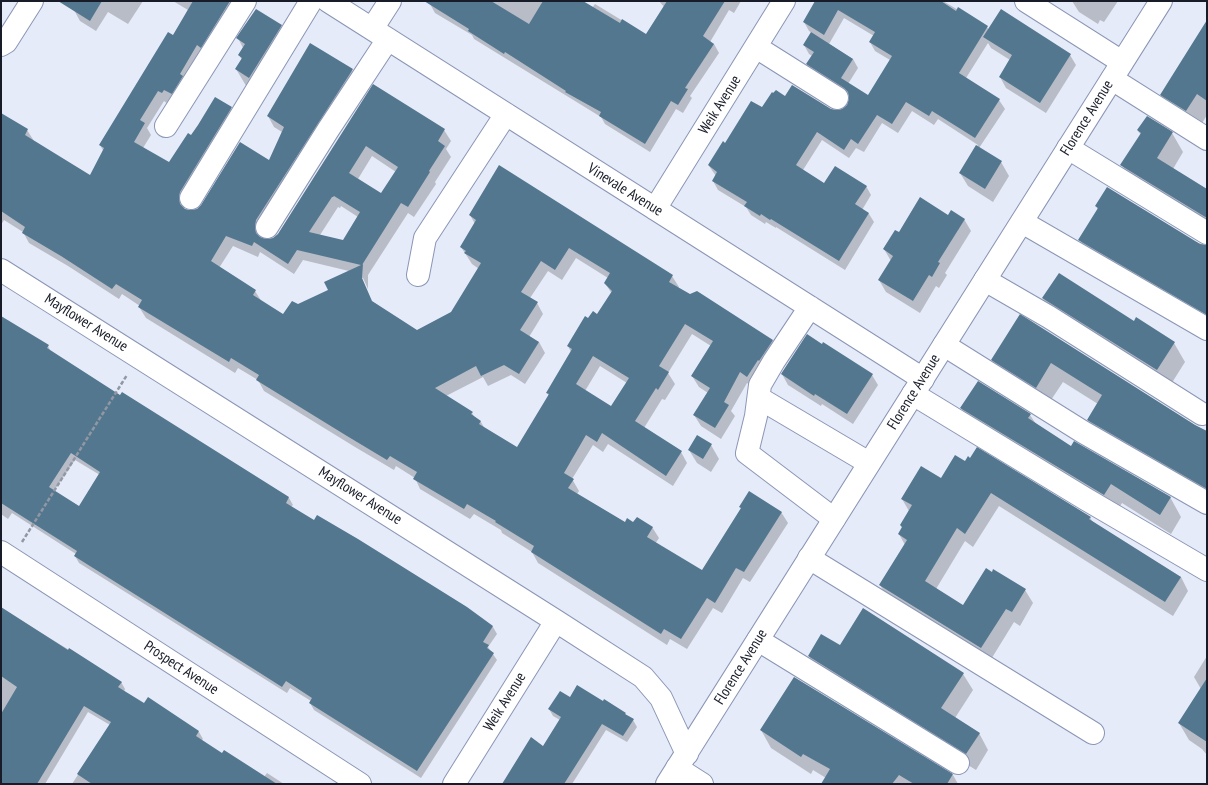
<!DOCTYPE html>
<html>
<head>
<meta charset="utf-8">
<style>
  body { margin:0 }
  #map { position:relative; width:1208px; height:785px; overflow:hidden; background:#e6ebf9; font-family:"PT Sans Narrow",sans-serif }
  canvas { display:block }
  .frame { position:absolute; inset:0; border:2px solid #181c28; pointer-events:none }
</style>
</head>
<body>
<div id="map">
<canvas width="1208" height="785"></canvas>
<div class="frame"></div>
</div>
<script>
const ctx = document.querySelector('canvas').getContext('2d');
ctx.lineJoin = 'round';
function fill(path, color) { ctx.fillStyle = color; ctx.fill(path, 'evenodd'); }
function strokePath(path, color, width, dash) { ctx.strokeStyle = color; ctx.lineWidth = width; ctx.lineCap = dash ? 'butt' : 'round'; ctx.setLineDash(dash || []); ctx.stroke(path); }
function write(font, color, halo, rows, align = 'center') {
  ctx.font = font + ' "PT Sans Narrow",sans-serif'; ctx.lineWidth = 3.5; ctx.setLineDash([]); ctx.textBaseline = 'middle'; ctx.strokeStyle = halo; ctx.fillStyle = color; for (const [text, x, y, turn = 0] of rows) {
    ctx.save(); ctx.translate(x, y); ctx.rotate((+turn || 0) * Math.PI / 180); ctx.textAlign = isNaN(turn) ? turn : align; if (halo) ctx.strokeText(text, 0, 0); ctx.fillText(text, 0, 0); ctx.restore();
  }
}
const shadow = new Path2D(`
  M80,1H143L128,24L108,12L96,31L80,21L74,10Z
  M173,1H236L168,104L164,101L147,128L151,135L143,148L169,164L191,136L231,108L237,118L186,203L184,210L191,211L198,210L270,162L282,132L274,127L268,116L352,70L359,81L262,232L260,238L267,240L274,239L278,234L373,86L444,130L451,141L446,149L451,157L435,182L436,184L414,217L408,213L368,275V289L363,278H361L373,306L417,331L452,312L479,269L472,264L461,247L475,224L470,215L499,167L672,276L679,287L678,288L772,340L779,351L754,387L747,383L731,411L735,416L721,439L701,426L694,415L708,393L699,387L692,376L711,346L692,334L668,373L675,384L665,400L662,399L644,428L681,452L687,463L673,486L608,444L603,452L593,445L572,479L579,491L577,494L626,523L652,527L659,538L655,544L702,571L781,512L788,523L750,582L743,578L722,613L713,608L687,649L670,639L667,645L538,563L532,552L502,533L501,530L474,514L470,519L420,489L415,478L396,466L394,470L355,447L264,391L258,380L238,368L235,373L146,318L139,307L140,306L122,294L119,299L68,266L29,243L23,232L4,220L1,225V114L27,130L34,141L90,177L104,152L100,145L173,36L188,10ZM372,156L396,172L381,194L358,179ZM341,206L358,217L344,241L320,235L338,207L340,208ZM233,246L258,257L260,252L294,274L303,260L349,271L329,291L284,315L262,302L255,291L219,268ZM576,258L608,278L605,283L612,294L598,316L589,320L568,346L571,352L547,393L549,396L518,448L485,429L481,422L475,418L472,413L446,396L483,377L488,386L511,375L525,384L545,353L539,342L529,337L543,314L537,303L530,298L548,271L562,280ZM600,366L627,383L612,408L585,391Z
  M432,1H581L592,8L595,4L646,35L664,7L659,1H741L734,13L729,10L710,42L714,44L719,53L690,96L692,98L683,113L676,109L650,152L605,124L601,117L474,39L472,35L435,13L430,4Z
  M817,1H943L987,27L989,30L1070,55L1076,65L1046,113L1006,88L1000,77L1010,60L991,48L988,43L966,78L999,100L1005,109L979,148L1001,162L1009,176L993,202L968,186L960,173L978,145L938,119L934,125L912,111L898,133L882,123L864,152L856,148L849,158L822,140L803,170L825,184L866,186L871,195L862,210L869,214L874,222L845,270L776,227V228L766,222L765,224L751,215L746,207L718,190L713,181L716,176L709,166L725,144L762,109L786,97L837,111L843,110L848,106L850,96L812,73L807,64L812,56L809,54L804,45L812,33L809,31L804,22ZM844,18L874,36L870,42L875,51L890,60L869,97L848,84L858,68L853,59L829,44Z
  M1072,1H1118L1104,22L1100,20L1098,24L1079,12Z
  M256,10L281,25L292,45L248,89L236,69L242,60L239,55L243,48L238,38Z
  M1207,29V115L1198,130L1172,114L1161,95Z
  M1138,131L1172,133L1183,152L1173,169L1207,190V230L1133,185L1122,165L1141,135Z
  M1096,206L1207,246V328L1091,260L1080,240L1098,210Z
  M949,216L964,219L971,231L945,273L947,275L939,288L936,286L920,313L886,292L879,280L891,261L884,249L899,233Z
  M1043,299L1134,322L1174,343L1185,362L1168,389L1054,318Z
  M1020,316L1195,425L1207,432V502L1099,439L1088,420L1098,404L1063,382L1047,406L1003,379L992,360Z
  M1,317L48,346L51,352L120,396L122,393L289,498L293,505L291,507L466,608L493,627L497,634L488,647L497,660L421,778L314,710L310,703L311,701L290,688L287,693L79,563L75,556L76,554L12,513L8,519L1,514ZM75,460L100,475L80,507L54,491Z
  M782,374L872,375L878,385L853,424L822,404L821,406L788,385Z
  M961,408L1030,415L1036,424L1071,447L1170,497L1181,517L1171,534L1122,503L1115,514L973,428Z
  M711,445L719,459L711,472L697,463L689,450Z
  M965,462L1090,517L1093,523L1181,577L1188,591L1173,616L999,506L973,547L965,541L936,589L963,606L1025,590L1033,603L1020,626L1014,622L990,661L888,598L880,585L905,545L899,534L902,528L901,525L909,511L902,499L941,480Z
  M1,608L121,682L125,689L124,692L145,705L185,722L199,732L203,739L201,741L223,755L264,777L267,773L284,784H72L110,725L88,712L45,784H1Z
  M809,656L963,674L973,690L955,718L979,733L988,750L976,770L818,672Z
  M1207,656V755L1202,749L1189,740L1179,723L1201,689L1194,677Z
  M794,678L953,775L958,784H822L826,778L813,770L811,774L771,748L761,730Z
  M570,698L603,703L604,700L625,714L627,717L633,720L637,727L627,742L606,730L572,784H502L544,747L560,720L553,716L549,709Z`);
const building = new Path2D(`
  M58,1H102L90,21Z
  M193,1H230L201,48L197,45L180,74L183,76L172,94L164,90L162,93L158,91L140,120L145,123L134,142L169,162L188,133L191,135L198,125L215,97L232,107L180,192L179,197L180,204L185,209L190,210L197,209L201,205L240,142L269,160L284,127L267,116L310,43L353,69L256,220L255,227L256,233L260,237L267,239L273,238L278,234L373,84L445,129L438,141L445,146L429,171L430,172L408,207L401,203L362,265L363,264L362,278L372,301L417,330L451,312L481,263L464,253L466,251L460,247L476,220L469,215L499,165L673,275L669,282L690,294L697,291L773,340L759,361L758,360L747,377L740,372L724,402L729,405L715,428L693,415L710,388L691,376L713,341L685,324L659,366L669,372L658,390L656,388L635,421L682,451L666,476L602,433L597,442L586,435L564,473L574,479L568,488L625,522L627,518L633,522L637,517L653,527L647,537L702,570L741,508L739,507L749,491L782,512L744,572L736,568L715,603L707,598L681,639L664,629L661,634L531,552L534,546L495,522L496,521L467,504L464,509L413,479L417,472L390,456L387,460L347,436L256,380L259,375L231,358L229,362L138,307L142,300L116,284L112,289L61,256L22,233L25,227L1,211V113L28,129L25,135L90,175L104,148L99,145L168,32L173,35ZM366,146L398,167L381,193L349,173ZM334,196L360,212L343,240L309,232L332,197H333ZM226,236L252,246L254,242L288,264L297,250L361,265L324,282L328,290L298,304L292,301L283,314L253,295L256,290L211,261ZM569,248L610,273L604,283L612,291L597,314L593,311L588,318L585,316L567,346L572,349L546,393L549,394L517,447L479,424L481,421L471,414L473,412L435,388L476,366L481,376L504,365L519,374L539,342L520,330L538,302L521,292L541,261L555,270ZM593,356L629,378L611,406L576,384Z
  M424,1H491L529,24L543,1H583L620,23L622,19L646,34L667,1H725L703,36L714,44L685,88L688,89L678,105L671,101L645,144L599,116L601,112L565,92L566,91L505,52L504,54L468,31L469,29Z
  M815,1H941L956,11L958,7L988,26L959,73L1000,99L975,138L932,111L929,116L906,102L892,124L877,115L858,144L851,139L844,150L817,132L796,165L824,183L835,166L867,186L855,204L869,213L839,261L771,219L770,220L761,214L760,216L744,206L747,202L712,181L717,172L708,165L723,141L725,143L751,101L762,107L772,92L773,93L776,90L785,96L792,85L831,109L837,110L842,109L847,105L849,98L848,92L844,88L806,64L814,52L803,45L811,32L853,59L841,78L868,95L892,56L869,42L875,32L838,10L824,35L803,22Z
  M256,9L282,25L249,78L235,69L242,58L238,55L245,44L236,38Z
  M1001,9L1071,54L1040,103L999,77L1012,55L983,37Z
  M1207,20V101L1197,94L1186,111L1160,95Z
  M1147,116L1173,132L1157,158L1207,189V218L1120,165L1141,133L1137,130Z
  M976,145L1002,161L985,189L959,173Z
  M1107,187L1200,244L1207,245V315L1078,240L1098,208L1095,206Z
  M920,197L948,215L951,210L965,219L938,262L940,263L932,277L929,275L913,301L878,280L893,256L883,249L895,230L899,232Z
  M1059,273L1134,321L1136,317L1175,342L1157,370L1042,298Z
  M1020,314L1195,425L1207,431V489L1087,420L1102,395L1051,363L1036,388L991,360Z
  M1,316L49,345L47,348L120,395L122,392L289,497L286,503L314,520L317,515L358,539L467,607L493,626L483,642L489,645L487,648L494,653L417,771L309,703L312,698L286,681L282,687L260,673L74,556L77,551L1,503ZM71,453L100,472L79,506L49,487Z
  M807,334L822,344L823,342L873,374L847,414L815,394L814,396L781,374Z
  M978,381L1031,414L1028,418L1071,446L1074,441L1171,497L1160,515L1111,484L1104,495L960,408Z
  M697,435L712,444L703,459L688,450Z
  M977,447L1091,517L1089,519L1181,577L1165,602L991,493L965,534L957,528L925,581L963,605L986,568L992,572L993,569L1026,589L1012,612L1006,609L981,648L879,585L907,540L898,534L902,527L900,525L912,505L901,499L921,466L941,478L955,455L965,461L968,456L970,458Z
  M1,607L68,650L69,648L122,682L118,687L144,703L148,697L199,731L196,736L222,753L224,750L277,784H92L77,774L111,722L84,706L37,784H1V714L17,687L1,676Z
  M863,608L964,673L941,708L980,733L966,754L808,656L821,634L840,645Z
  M794,677L953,774L947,784H914L899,775L892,784H821L830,769L803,754L801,757L760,730Z
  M1207,678V742L1178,723Z
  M577,685L603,701L604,699L626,713L625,714L634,719L623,736L602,724L564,784H502L531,737L543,746L561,717L548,709L560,691L570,697Z`);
const path = new Path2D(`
  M22,542L127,375`);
const minor = new Path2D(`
  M328,1L923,379
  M1026,1L1122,62
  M372,29L390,1
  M1,45L6,42L32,1
  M756,47L837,98
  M1112,79L1207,139
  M166,126L245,1
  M1068,148L1207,233
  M191,198L311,1
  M655,209L784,1
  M1022,222L1207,329
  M267,227L328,130L388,39
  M1,270L556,621L643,677L661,698L687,754
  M418,275L425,238L506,114
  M985,280L1049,317L1202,414
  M810,307L774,361L760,385L756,416L747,453L834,519
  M944,345L1083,432L1207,503
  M913,394L1084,498L1207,570
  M759,398L869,463
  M1,552L360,784
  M809,558L1093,733
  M758,640L958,763
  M677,768L702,784
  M454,784L556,621`);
const major = new Path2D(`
  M667,784L1161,1`);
const streetNames = [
  ["Weik Avenue",720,105,-58],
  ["Florence Avenue",1087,118,-58],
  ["Vinevale Avenue",625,190,32],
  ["Mayflower Avenue",86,323,32],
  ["Florence Avenue",914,392,-58],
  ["Mayflower Avenue",360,496,32],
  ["Florence Avenue",741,667,-58],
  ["Prospect Avenue",181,668,33],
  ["Weik Avenue",505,702,-58]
];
fill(shadow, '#0003');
fill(building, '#53778e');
strokePath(minor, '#8a96b5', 24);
strokePath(major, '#8a96b5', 24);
strokePath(path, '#9297a4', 2.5, [4, 2]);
strokePath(minor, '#fff', 22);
strokePath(major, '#fff', 22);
write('15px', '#181c28', '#fff', streetNames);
</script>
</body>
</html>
